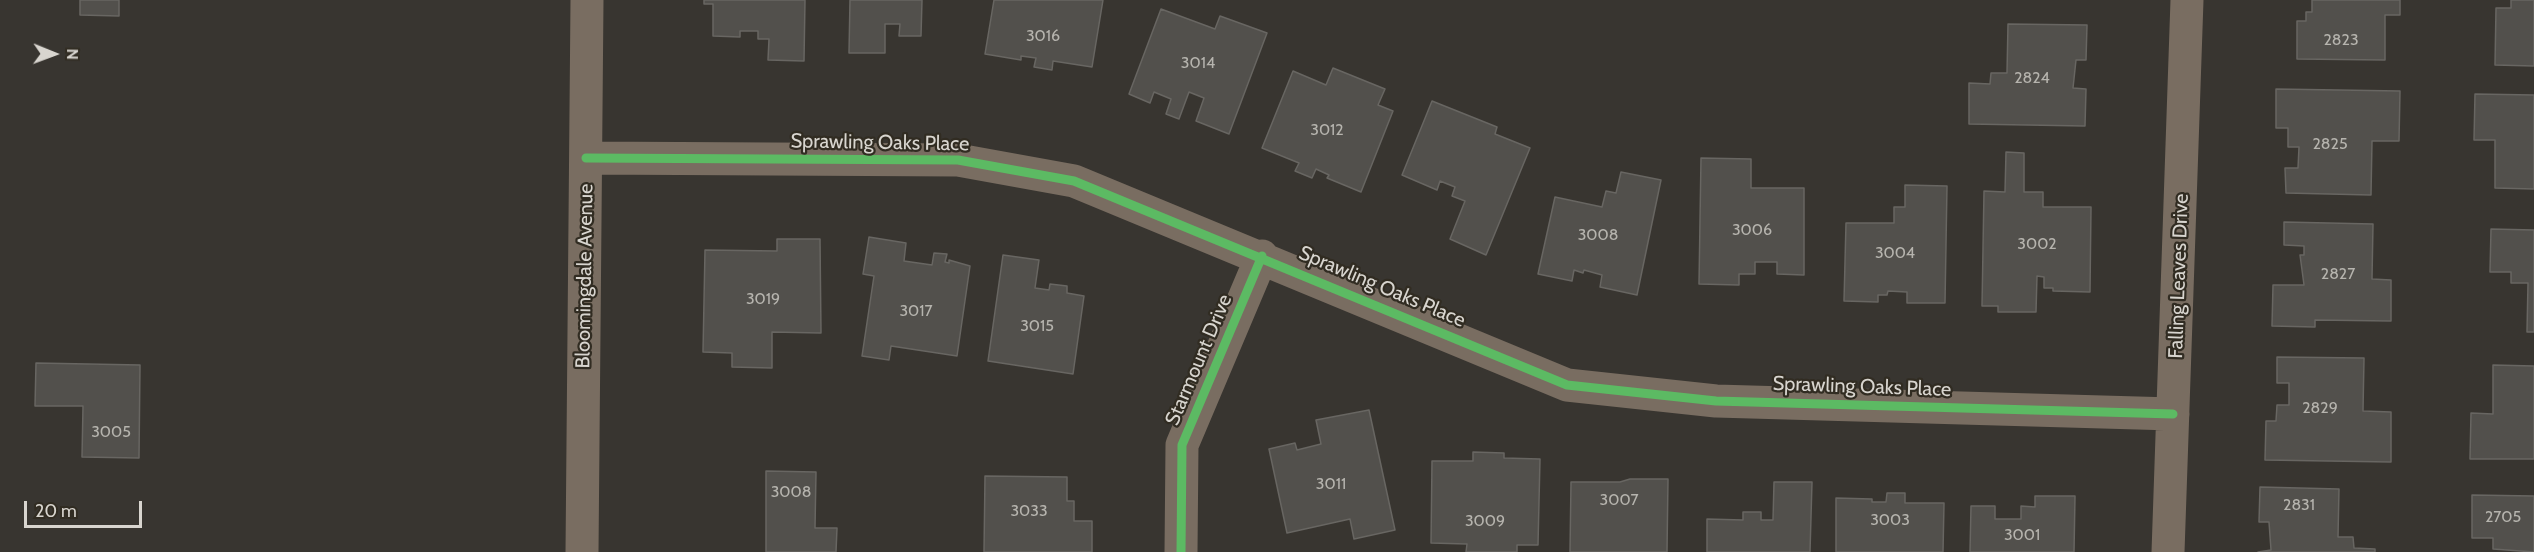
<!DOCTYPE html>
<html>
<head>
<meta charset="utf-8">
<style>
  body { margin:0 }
  #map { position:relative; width:2534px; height:552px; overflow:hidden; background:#383530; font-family:Cabin,sans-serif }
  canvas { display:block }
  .north { position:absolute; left:24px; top:24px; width:60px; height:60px; -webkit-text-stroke:4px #312c22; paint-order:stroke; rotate:91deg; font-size:16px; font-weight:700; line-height:24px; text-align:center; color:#d8d5cf }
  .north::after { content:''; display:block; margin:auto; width:21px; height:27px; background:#d8d5cf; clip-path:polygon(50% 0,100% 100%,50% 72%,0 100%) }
  .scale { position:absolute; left:24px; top:501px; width:118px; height:27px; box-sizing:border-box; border:3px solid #d8d5cf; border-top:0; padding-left:8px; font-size:18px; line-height:21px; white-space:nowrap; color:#d8d5cf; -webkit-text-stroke:4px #312c22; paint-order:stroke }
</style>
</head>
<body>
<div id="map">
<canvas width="2534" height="552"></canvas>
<div class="north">N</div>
<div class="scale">20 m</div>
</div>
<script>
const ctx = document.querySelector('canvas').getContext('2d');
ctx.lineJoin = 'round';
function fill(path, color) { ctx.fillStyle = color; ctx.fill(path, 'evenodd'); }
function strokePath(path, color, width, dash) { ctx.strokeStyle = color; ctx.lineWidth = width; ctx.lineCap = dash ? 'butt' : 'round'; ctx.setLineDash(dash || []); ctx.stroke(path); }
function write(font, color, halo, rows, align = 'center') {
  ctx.font = font + ' Cabin,sans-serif'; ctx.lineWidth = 4.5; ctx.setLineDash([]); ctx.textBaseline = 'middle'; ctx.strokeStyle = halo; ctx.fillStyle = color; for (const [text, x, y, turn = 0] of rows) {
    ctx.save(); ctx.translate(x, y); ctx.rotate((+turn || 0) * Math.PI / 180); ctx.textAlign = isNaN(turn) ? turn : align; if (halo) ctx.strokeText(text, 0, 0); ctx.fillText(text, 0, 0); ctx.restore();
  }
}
const building = new Path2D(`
  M80,0H119V16L80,15Z
  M704,0H805L804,61L768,60L769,39H758V31H740V37L713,36V4H704Z
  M850,0H922L921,36H899L900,24H885V53H849Z
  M994,0H1103L1092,67L1053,61L1052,70L1034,67L1036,58L1021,56V60L985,54Z
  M2312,0H2400V15H2385V60L2297,59V21H2306V12H2312Z
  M2511,0H2534V66L2495,65L2496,8H2511Z
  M1161,9L1215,29L1220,16L1267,33L1229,134L1196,121L1204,98L1189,92L1179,119L1166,114L1171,99L1154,92L1150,103L1129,94Z
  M2008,24L2087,25L2086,60H2076L2073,88L2086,89L2085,126L1969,124V83L1990,84L1991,73H2007Z
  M1333,68L1385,89L1378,105L1393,111L1361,192L1327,178L1329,175L1316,169L1312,178L1295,171L1299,163L1262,148L1293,71L1326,85Z
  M2276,89L2400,91L2399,141H2372L2371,195L2286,193L2285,168H2298L2299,147H2288V128H2276Z
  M2475,94L2534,95V189L2495,188V140H2474Z
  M1432,101L1497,127L1495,134L1530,148L1486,255L1450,239L1465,201L1452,196L1455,187L1440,181L1437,190L1402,175Z
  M2006,152L2024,153V192H2043V207H2091L2090,292L2053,291V288H2044V277L2037,276L2036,312H1998V306H1982L1984,191L2005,192Z
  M1701,158L1751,159V188H1804V275L1777,274V262H1755V274H1739V285L1699,284Z
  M1621,172L1661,180L1637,295L1600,287L1602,275L1584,270L1583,273L1574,270L1572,281L1538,274L1555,197L1602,207L1606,191L1616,193Z
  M1905,185L1947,186L1945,303H1907V292L1888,291L1887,295H1878V302L1844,301L1846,223H1894V207H1905Z
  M2284,222L2373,224L2372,279L2391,280V321L2315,320V327L2272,326L2273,285H2304L2300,255H2304V246L2284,245Z
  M2491,229L2534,230V332H2527L2528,283H2511V272H2490Z
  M869,237L906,243L904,261L932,265L934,253L947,254L945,262L949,263V260L970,266L957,356L891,346L889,360L862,356L874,276L863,274Z
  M777,239H820L821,333L772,332V368L732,367V353L703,352L705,250L777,251Z
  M1003,255L1039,260L1035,288L1049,290L1050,284L1067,286V293L1084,296L1073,374L988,361Z
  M2277,357L2364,358L2363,411L2391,412V462L2265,460L2266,421H2276L2277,405H2289V383H2277Z
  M36,363L140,365L139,458L82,457L83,406H35Z
  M2493,365L2534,366V459H2470L2471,413L2493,414Z
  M1369,410L1395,530L1354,539L1350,519L1287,533L1269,449L1295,443L1297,450L1321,444L1316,420Z
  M1473,452L1504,453V458L1540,459L1538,545H1517V552H1466L1467,544L1431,543L1432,461H1473Z
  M766,471L816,472L815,528H837L836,552H766Z
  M985,476L1067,477V501H1074V521H1092V552H984Z
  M1630,479H1668L1667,552H1570L1571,482H1620Z
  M1774,482H1812L1810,552H1707V519L1743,520V512H1761V520H1773Z
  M2260,487L2339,489L2338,537H2353L2354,548L2375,549V552H2258L2271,550L2269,522H2259Z
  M1887,493H1905V503H1944L1943,552H1836V498L1872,499V502H1886Z
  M2472,495L2534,496V552L2493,549V538H2472Z
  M2035,496H2075L2074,552H1970L1971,506H1995V519H2021V506L2035,507Z`);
const minor = new Path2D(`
  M586,158L958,160L1074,181L1567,385L1716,401L2173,414
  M582,552L587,0
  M1181,552L1182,445L1262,256
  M2168,552L2187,0`);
const cycleway = new Path2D(`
  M586,158L958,160L1074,181L1567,385L1716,401L2173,414
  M1181,552L1182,445L1262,256`);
const numberNames = [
  ["3016",1043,36],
  ["2823",2341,40],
  ["3014",1198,63],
  ["2824",2032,78],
  ["3012",1327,130],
  ["2825",2330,144],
  ["3006",1752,230],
  ["3008",1598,235],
  ["3002",2037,244],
  ["3004",1895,253],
  ["2827",2338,274],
  ["3019",763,299],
  ["3017",916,311],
  ["3015",1037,326],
  ["2829",2320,408],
  ["3005",111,432],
  ["3011",1331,484],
  ["3008",791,492],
  ["3007",1619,500],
  ["2831",2299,505],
  ["3033",1029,511],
  ["2705",2503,517],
  ["3003",1890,520],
  ["3009",1485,521],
  ["3001",2022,535]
];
const streetNames = [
  ["Sprawling Oaks Place",880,143,1],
  ["Bloomingdale Avenue",585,276,-89],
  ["Falling Leaves Drive",2179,276,-88],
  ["Sprawling Oaks Place",1382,287,23],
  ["Starmount Drive",1199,360,-67],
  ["Sprawling Oaks Place",1862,387,2]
];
fill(building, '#52504c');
strokePath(building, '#686662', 1.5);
strokePath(minor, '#796d61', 33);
strokePath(cycleway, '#5cba63', 9);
write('16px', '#b6b4ae', null, numberNames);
write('20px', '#d8d5cf', '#312c22', streetNames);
</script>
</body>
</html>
